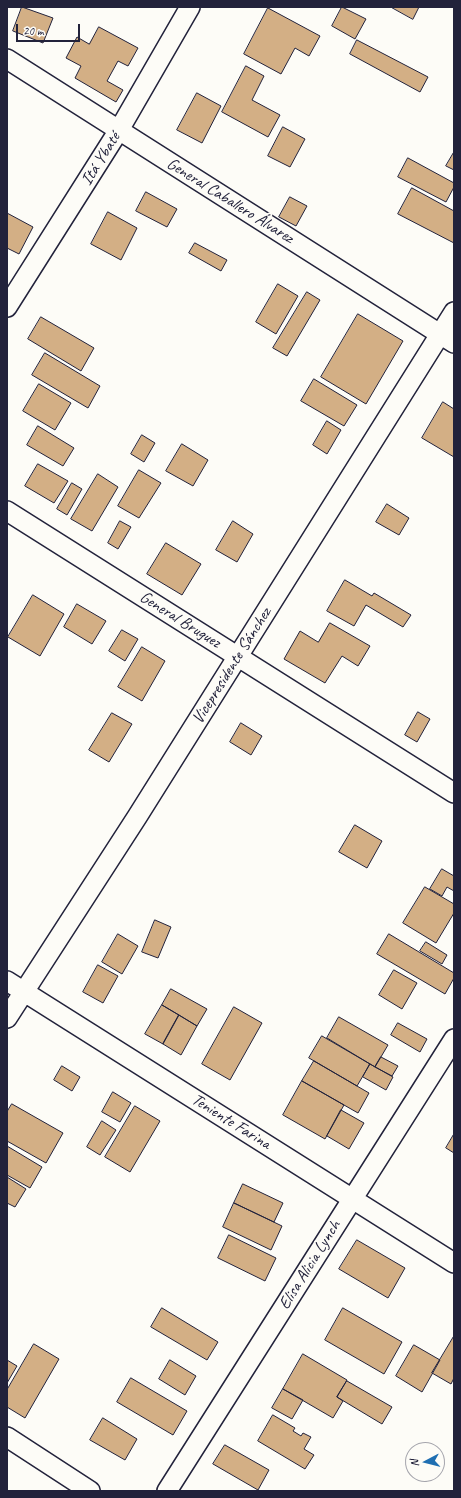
<!DOCTYPE html>
<html>
<head>
<meta charset="utf-8">
<style>
  body { margin:0 }
  #map { position:relative; width:461px; height:1498px; overflow:hidden; background:#fdfcf7; font-family:Caveat,sans-serif }
  canvas { display:block }
  .frame { position:absolute; inset:0; border:8px solid #22223b; pointer-events:none }
  .north { position:absolute; left:405px; top:1442px; width:40px; height:40px; box-sizing:border-box; background:#fdfcf7; border:1px solid #a5a5ac; border-radius:50%; rotate:263deg; font-size:11px; font-weight:700; line-height:16px; text-align:center; color:#22223b }
  .north::after { content:''; display:block; margin:auto; width:14px; height:18px; background:#1f6fb2; clip-path:polygon(50% 0,100% 100%,50% 72%,0 100%) }
  .scale { position:absolute; left:16px; top:24px; width:64px; height:18px; box-sizing:border-box; border:2px solid #22223b; border-top:0; padding-left:5px; font-size:12px; line-height:14px; white-space:nowrap; color:#22223b; -webkit-text-stroke:3px #fdfcf7; paint-order:stroke }
</style>
</head>
<body>
<div id="map">
<canvas width="461" height="1498"></canvas>
<div class="frame"></div>
<div class="north">N</div>
<div class="scale">20 m</div>
</div>
<script>
const ctx = document.querySelector('canvas').getContext('2d');
ctx.lineJoin = 'round';
function fill(path, color) { ctx.fillStyle = color; ctx.fill(path, 'evenodd'); }
function strokePath(path, color, width, dash) { ctx.strokeStyle = color; ctx.lineWidth = width; ctx.lineCap = dash ? 'butt' : 'round'; ctx.setLineDash(dash || []); ctx.stroke(path); }
function write(font, color, halo, rows, align = 'center') {
  ctx.font = font + ' Caveat,sans-serif'; ctx.lineWidth = 3.5; ctx.setLineDash([]); ctx.textBaseline = 'middle'; ctx.strokeStyle = halo; ctx.fillStyle = color; for (const [text, x, y, turn = 0] of rows) {
    ctx.save(); ctx.translate(x, y); ctx.rotate((+turn || 0) * Math.PI / 180); ctx.textAlign = isNaN(turn) ? turn : align; if (halo) ctx.strokeText(text, 0, 0); ctx.fillText(text, 0, 0); ctx.restore();
  }
}
const building = new Path2D(`
  M22,7L53,18L43,43L13,31Z
  M342,7L366,19L355,39L332,26Z
  M391,7H419L413,19Z
  M268,8L320,36L309,56L295,48L281,74L244,54Z
  M99,27L138,48L128,66L118,61L107,81L123,90L116,102L75,78L81,66L66,58L77,37L89,44Z
  M357,40L428,77L420,92L350,54Z
  M246,66L264,76L252,100L280,115L268,137L222,112Z
  M197,93L221,106L202,143L177,130Z
  M283,127L305,139L290,167L268,156Z
  M454,152V170L446,166Z
  M408,158L454,183V187L446,202L398,177Z
  M412,188L454,211V243L398,214Z
  M146,192L177,209L167,227L136,211Z
  M290,197L307,206L296,226L279,217Z
  M108,212L137,228L121,260L91,244Z
  M7,213L33,227L19,254L7,248Z
  M195,243L227,260L221,271L189,253Z
  M278,284L298,296L276,334L256,322Z
  M307,292L320,300L287,356L273,348Z
  M358,314L403,341L366,404L321,377Z
  M41,317L94,348L81,371L28,339Z
  M45,353L100,386L88,408L32,375Z
  M314,379L357,405L344,426L301,401Z
  M39,384L71,403L55,430L23,411Z
  M443,402L454,409V457L422,438Z
  M327,421L341,430L327,454L313,445Z
  M38,426L74,448L63,466L27,445Z
  M142,435L155,443L144,462L131,454Z
  M182,444L208,460L193,486L166,471Z
  M38,464L68,481L54,503L25,486Z
  M139,470L161,483L139,518L118,506Z
  M98,474L118,487L92,531L71,519Z
  M72,483L82,489L67,515L57,509Z
  M387,504L409,518L399,535L376,522Z
  M120,521L131,527L118,549L108,543Z
  M233,521L253,534L237,562L216,550Z
  M166,543L201,564L182,595L147,574Z
  M345,580L372,596L374,593L411,615L403,627L366,605L354,626L327,611Z
  M33,595L64,614L40,656L8,637Z
  M77,604L106,621L92,644L64,627Z
  M330,623L370,646L358,666L342,656L325,683L284,659L300,631L318,642Z
  M122,630L138,639L125,661L109,651Z
  M142,647L165,661L142,701L118,687Z
  M418,712L430,719L417,742L405,735Z
  M112,713L132,724L109,762L89,750Z
  M241,723L262,736L251,755L230,742Z
  M355,825L382,841L367,868L339,852Z
  M442,869L454,876V891L447,887L442,896L430,889Z
  M425,887L454,904V913L436,943L403,923Z
  M155,920L171,927L158,958L142,952Z
  M118,934L138,946L122,974L102,962Z
  M389,934L454,973V978L445,994L377,954Z
  M426,942L447,955L442,964L420,951Z
  M98,965L118,976L103,1003L83,992Z
  M394,970L417,983L402,1009L379,995Z
  M171,989L207,1009L197,1026L162,1005Z
  M162,1005L179,1015L163,1044L145,1034Z
  M234,1007L262,1023L230,1080L202,1064Z
  M179,1015L197,1026L181,1055L163,1044Z
  M339,1017L388,1045L375,1067L327,1038Z
  M398,1023L427,1039L420,1052L391,1035Z
  M322,1036L370,1064L357,1086L309,1058Z
  M381,1057L398,1066L392,1076L375,1067Z
  M314,1061L369,1093L358,1113L302,1081Z
  M370,1064L393,1077L386,1090L363,1077Z
  M62,1066L80,1077L72,1091L54,1080Z
  M302,1081L344,1105L325,1139L283,1115Z
  M113,1092L131,1103L120,1122L102,1112Z
  M12,1104L63,1133L46,1163L7,1141V1112Z
  M135,1106L160,1121L130,1172L105,1157Z
  M341,1110L364,1123L349,1149L327,1136Z
  M102,1121L116,1130L100,1155L87,1147Z
  M454,1134V1153L446,1148Z
  M7,1146L42,1167L30,1188L7,1175Z
  M7,1177L26,1189L15,1207L7,1203Z
  M243,1184L283,1203L274,1222L234,1203Z
  M234,1203L282,1226L271,1250L223,1227Z
  M229,1235L276,1258L265,1281L218,1258Z
  M357,1240L405,1268L388,1298L339,1269Z
  M162,1308L218,1342L207,1360L151,1327Z
  M343,1308L402,1342L384,1374L325,1340Z
  M454,1336V1378L451,1384L432,1373Z
  M34,1344L59,1359L25,1418L7,1407V1390Z
  M414,1345L440,1360L422,1392L396,1376Z
  M303,1354L347,1380L337,1397L343,1401L333,1418L283,1389Z
  M7,1360L17,1366L7,1383Z
  M170,1360L196,1376L185,1395L159,1379Z
  M131,1378L187,1411L173,1435L117,1402Z
  M347,1381L392,1407L382,1424L337,1397Z
  M283,1389L303,1400L292,1419L272,1408Z
  M273,1415L295,1428L293,1431L301,1436L303,1433L311,1437L304,1449L314,1455L305,1469L258,1441Z
  M103,1418L137,1439L125,1460L90,1440Z
  M225,1445L269,1470L258,1490L213,1464Z`);
const street = new Path2D(`
  M7,59L454,343
  M7,307L119,130L190,7
  M7,511L454,793
  M7,981L454,1263
  M7,1018L137,817L454,312
  M7,1437L90,1491
  M167,1491L454,1039`);
const streetNames = [
  ["Itá Ybaté",101,159,-58],
  ["General Caballero Álvarez",230,201,32],
  ["General Bruguez",180,620,32],
  ["Vicepresidente Sánchez",232,666,-58],
  ["Teniente Farina",231,1122,32],
  ["Elisa Alicia Lynch",310,1265,-58]
];
fill(building, '#d3af85');
strokePath(building, '#22223b', 1);
strokePath(street, '#22223b', 22);
strokePath(street, '#fdfcf7', 19);
write('17px', '#22223b', '#fdfcf7', streetNames);
</script>
</body>
</html>
